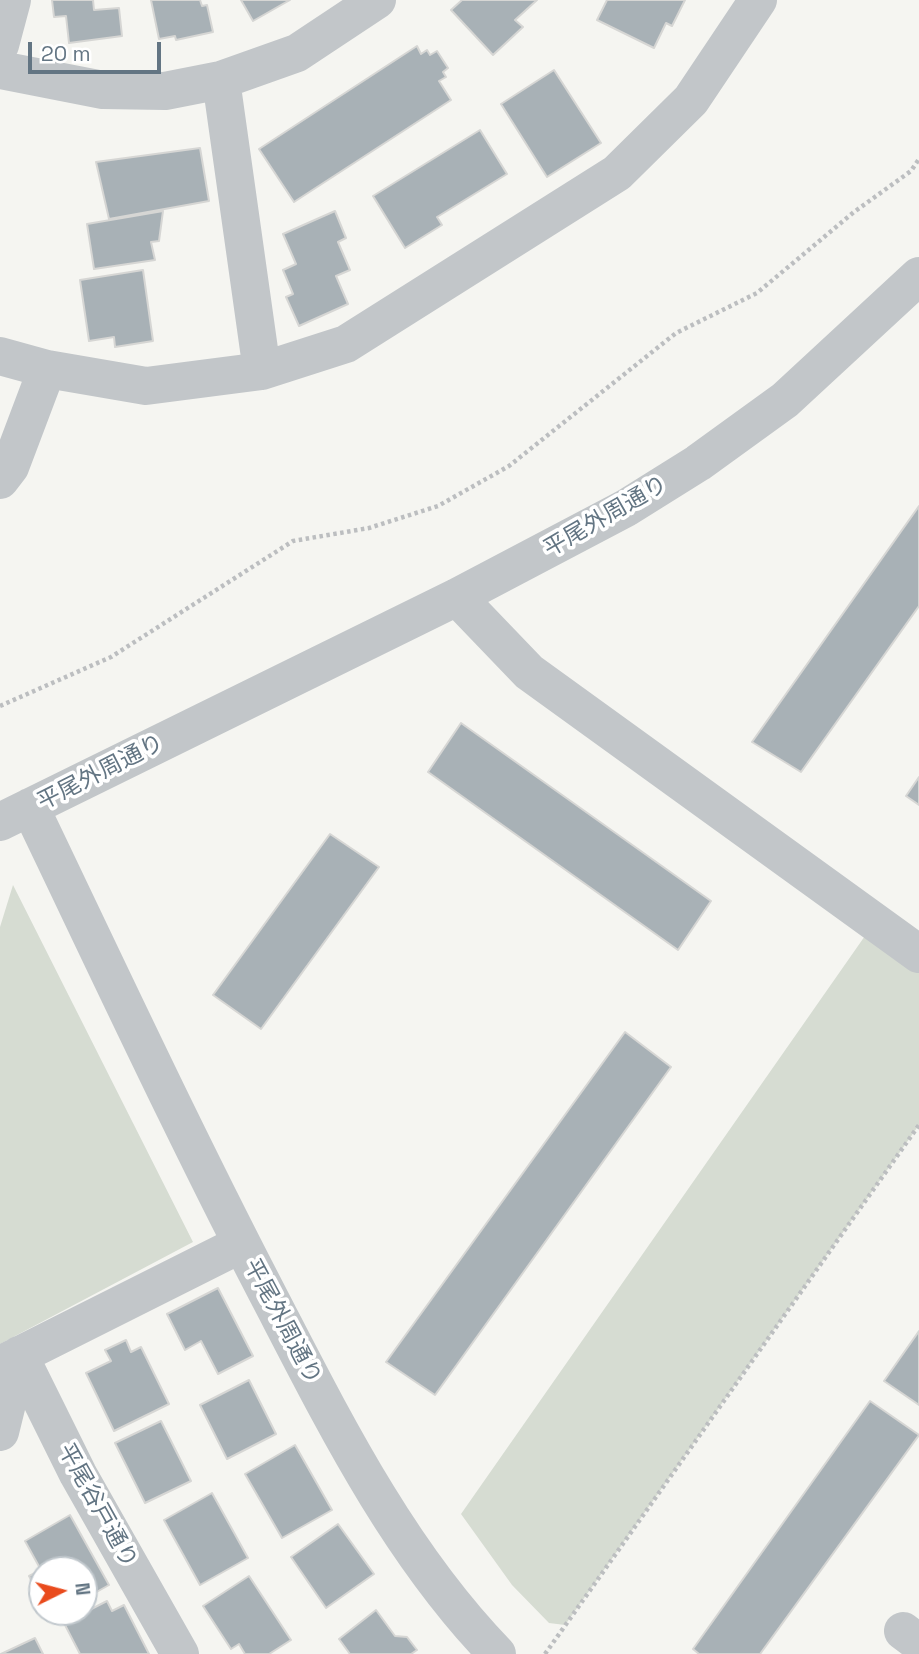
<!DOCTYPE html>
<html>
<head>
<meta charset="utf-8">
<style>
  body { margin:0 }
  #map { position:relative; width:919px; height:1654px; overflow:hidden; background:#f5f5f1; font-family:"Space Grotesk",sans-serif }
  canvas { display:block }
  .north { position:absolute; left:28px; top:1556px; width:70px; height:70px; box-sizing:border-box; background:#fff; border:2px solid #c1c8cd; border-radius:50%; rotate:84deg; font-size:19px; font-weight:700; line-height:28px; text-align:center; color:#637583 }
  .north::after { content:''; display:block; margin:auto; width:24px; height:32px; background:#e94b1d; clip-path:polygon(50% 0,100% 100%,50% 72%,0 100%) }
  .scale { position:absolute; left:28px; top:42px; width:133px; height:32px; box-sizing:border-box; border:4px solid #637583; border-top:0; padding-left:9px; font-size:21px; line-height:24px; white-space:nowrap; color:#637583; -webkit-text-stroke:5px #fff; paint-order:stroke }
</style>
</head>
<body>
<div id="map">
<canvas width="919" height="1654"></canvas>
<div class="north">N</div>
<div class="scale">20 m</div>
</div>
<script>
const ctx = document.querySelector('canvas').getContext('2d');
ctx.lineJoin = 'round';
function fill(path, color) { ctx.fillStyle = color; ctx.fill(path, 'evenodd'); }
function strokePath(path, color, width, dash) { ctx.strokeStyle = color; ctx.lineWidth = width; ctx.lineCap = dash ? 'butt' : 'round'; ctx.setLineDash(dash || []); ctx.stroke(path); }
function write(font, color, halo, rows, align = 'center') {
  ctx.font = font + ' "Space Grotesk","Noto Sans JP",sans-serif'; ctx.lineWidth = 7; ctx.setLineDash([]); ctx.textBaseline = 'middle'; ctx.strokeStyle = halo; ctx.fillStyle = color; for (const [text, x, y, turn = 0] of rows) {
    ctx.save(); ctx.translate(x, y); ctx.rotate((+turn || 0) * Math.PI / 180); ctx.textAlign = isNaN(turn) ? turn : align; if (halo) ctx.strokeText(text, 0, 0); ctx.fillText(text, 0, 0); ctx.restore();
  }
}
const green = new Path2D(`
  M13,885L193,1242L0,1344V927Z
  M874,923L919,954V1125L565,1625L549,1623L512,1585L461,1514Z`);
const building = new Path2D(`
  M52,0H93L94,10L119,8L122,36L69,43L66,16L54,17Z
  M151,0H200L202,6L207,5L213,32L176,40L175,36L159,39Z
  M241,0H290L253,21Z
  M462,0H537L515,20L523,27L493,55L451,10Z
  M607,0H685L672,26L666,23L654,48L597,20Z
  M417,46L421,54L427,50L430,55L437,51L448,68L443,72L446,77L439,81L451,100L294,202L259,149Z
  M554,70L601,143L547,177L501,104Z
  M480,130L507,174L437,217L442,225L405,248L373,196Z
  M200,148L209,201L109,219L96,162Z
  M163,211L159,241L151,242L155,260L94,269L87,224Z
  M335,211L346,238L338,242L350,270L336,276L348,304L299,326L286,297L293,294L283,270L296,264L283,234Z
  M143,270L153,341L115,347L114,337L89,341L80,280Z
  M919,506V606L801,772L752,742Z
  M461,723L711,901L678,950L428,772Z
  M919,777V805L906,796Z
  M330,834L379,867L261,1029L213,995Z
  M625,1032L671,1067L435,1395L386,1362Z
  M218,1288L253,1356L218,1374L201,1341L185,1350L167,1314Z
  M919,1331V1405L884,1381Z
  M126,1340L131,1352L141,1347L169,1404L114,1431L86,1373L111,1361L105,1350Z
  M249,1380L276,1434L227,1459L200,1405Z
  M870,1401L919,1435L760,1654H699L693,1649Z
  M161,1421L191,1481L145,1503L115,1443Z
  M295,1445L332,1510L282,1538L245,1474Z
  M212,1493L248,1558L200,1585L164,1520Z
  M70,1515L109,1585L84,1599V1570H42V1599L29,1576L41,1570L25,1541Z
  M338,1524L374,1574L326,1608L291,1557Z
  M249,1576L291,1640L269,1654H245L239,1644L231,1649L203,1606Z
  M107,1601L112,1611L124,1605L149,1654H80L64,1623Z
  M376,1610L395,1636L407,1637L417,1650L411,1654H350L339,1639Z
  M35,1638L43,1654H1Z`);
const path = new Path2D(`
  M0,706L111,657L293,541L369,528L438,506L509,466L676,333L757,293L854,212L911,171L919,159
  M545,1654L919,1125`);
const minor = new Path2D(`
  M0,45L12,0
  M0,70L103,90L165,91L221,80L297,53L377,0
  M221,80L262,371
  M0,356L47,369L146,386L262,371L346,344L617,173L691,100L758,0
  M0,480L10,467L47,369
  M457,597L529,672L919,954
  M30,807C111,976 190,1146 277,1312C339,1432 402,1556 497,1654
  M0,822L457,597L626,508L698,463L785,400L919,276
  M19,1355L78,1474L180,1654
  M0,1365L241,1244
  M0,1432L19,1355
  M903,1631L919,1643`);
const streetNames = [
  ["平尾外周通り",606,517,-30],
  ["平尾外周通り",101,773,-27],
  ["平尾外周通り",282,1322,62],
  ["平尾谷戸通り",97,1506,61]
];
fill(green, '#d6dcd2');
fill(building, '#a8b1b6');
strokePath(building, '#d6d6d4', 2);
strokePath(path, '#bcbec0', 4.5, [3.5, 3.5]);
strokePath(minor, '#c2c6c9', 38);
write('23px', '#637583', '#fff', streetNames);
</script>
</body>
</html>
